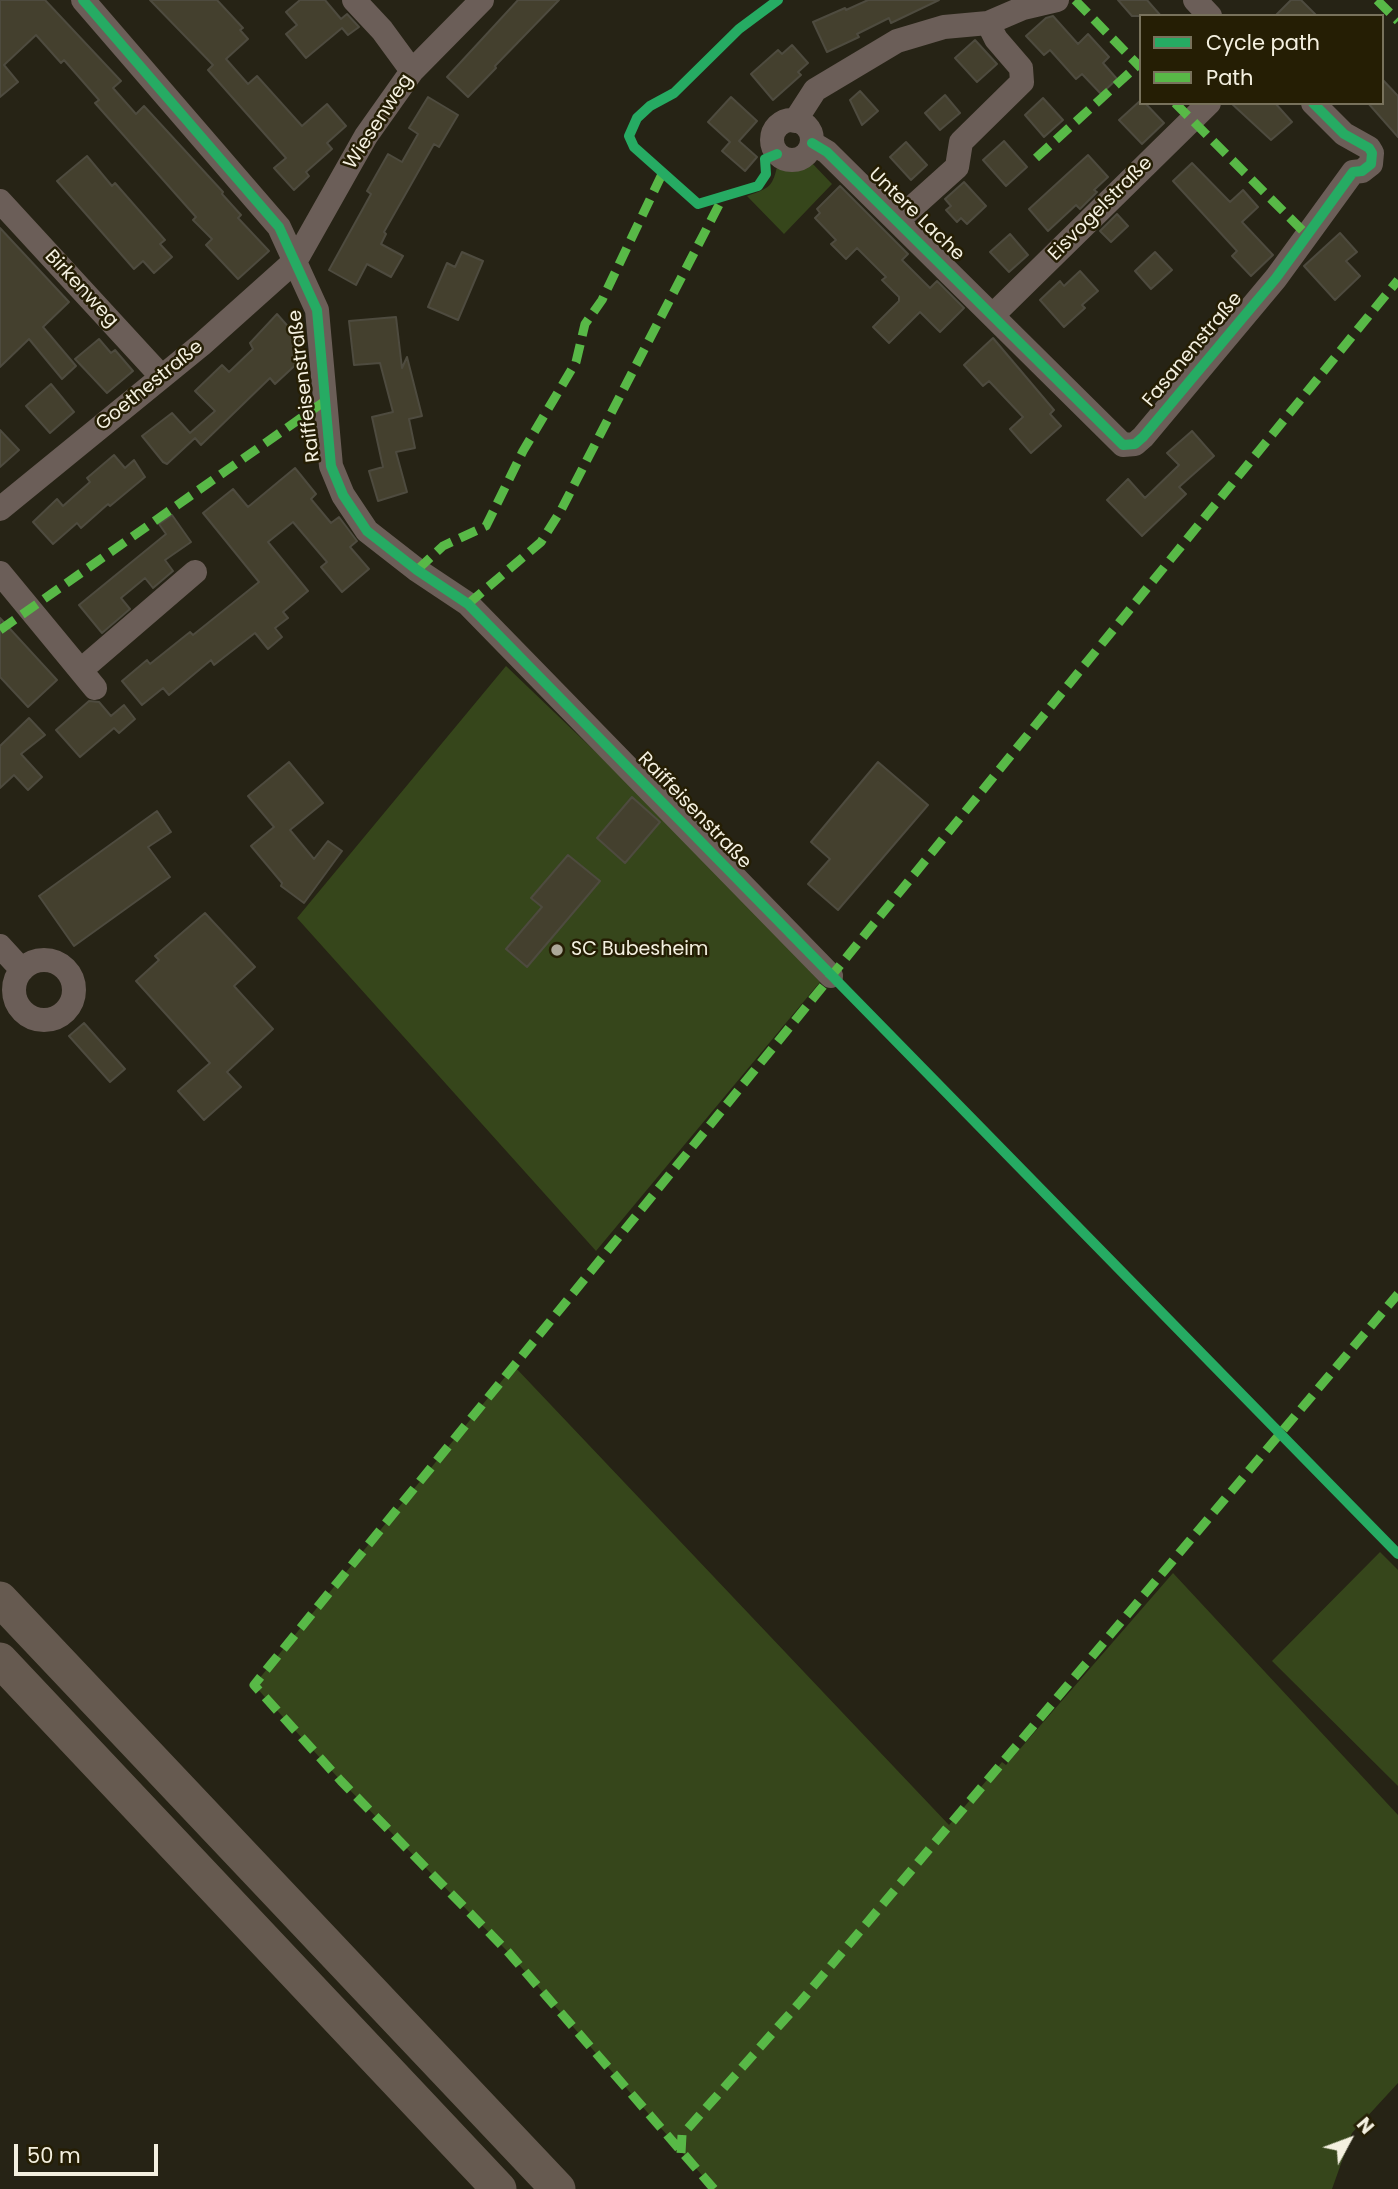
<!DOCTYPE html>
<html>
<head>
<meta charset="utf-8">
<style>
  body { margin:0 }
  #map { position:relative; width:1398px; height:2189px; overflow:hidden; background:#262315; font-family:Poppins,sans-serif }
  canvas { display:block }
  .legend { position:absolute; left:1139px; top:14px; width:245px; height:91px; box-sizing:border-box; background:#251e04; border:2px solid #78725c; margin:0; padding:9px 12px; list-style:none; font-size:21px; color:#f4f0e0 }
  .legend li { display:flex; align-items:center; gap:14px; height:35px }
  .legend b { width:35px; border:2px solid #78725c }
  .north { position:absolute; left:1314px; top:2105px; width:70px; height:70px; -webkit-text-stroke:5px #251e04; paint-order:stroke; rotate:49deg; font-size:19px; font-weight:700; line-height:28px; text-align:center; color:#f4f0e0 }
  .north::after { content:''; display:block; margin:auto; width:24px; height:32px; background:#f4f0e0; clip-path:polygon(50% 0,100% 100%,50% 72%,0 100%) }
  .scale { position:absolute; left:14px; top:2144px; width:144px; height:32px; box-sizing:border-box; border:4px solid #f4f0e0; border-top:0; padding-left:9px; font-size:21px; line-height:24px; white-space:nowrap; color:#f4f0e0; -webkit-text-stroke:5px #251e04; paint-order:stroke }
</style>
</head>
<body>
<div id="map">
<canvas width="1398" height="2189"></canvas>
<ul class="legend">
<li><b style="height:9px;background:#26ab63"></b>Cycle path</li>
<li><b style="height:9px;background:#58b947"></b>Path</li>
</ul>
<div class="north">N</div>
<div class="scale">50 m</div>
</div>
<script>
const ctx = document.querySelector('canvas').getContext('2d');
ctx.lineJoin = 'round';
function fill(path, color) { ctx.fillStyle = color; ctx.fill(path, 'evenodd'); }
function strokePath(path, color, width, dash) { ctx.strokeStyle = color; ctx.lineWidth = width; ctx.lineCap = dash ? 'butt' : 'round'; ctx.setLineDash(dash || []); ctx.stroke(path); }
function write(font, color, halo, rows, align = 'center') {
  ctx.font = font + ' Poppins,sans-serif'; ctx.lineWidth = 5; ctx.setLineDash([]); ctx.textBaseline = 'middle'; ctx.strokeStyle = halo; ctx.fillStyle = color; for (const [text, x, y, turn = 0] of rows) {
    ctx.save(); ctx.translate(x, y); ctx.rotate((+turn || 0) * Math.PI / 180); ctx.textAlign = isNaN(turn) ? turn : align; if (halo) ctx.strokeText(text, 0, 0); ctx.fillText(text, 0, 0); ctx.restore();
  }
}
const green = new Path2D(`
  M778,162L801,167L811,162L832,184L784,234L747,196C770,188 773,187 778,162Z
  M506,666L674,827L820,982L596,1251L297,918Z
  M514,1366L949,1825L1002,1762L1006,1765L1173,1573L1398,1815V2083L1352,2133L1332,2189H714L508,1952L341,1781L254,1685Z
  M1380,1552L1398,1570V1786L1272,1661Z`);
const building = new Path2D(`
  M0,0H45L121,81L113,88L136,114L144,106L223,192L222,194L241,215L238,218L269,251L238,279L206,245L212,239L193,220L196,217L95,103L99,100L64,60L61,63L36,35L4,65L18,82L0,97Z
  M150,0H217L243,28L240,30L248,39L226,59L248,84L257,76L302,126L327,104L346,126L327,143L332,149L306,172L309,176L294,190L274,168L286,158L208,70L213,65Z
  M300,0H325L341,19L347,14L359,27L348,35L342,28L306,58L286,34L297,25L286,12Z
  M518,0H559L495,66L496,68L468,97L447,77Z
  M868,0H939L891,23L889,18L857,34L859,37L827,52L813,22L845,8L846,10Z
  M1118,0H1147L1161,16H1132Z
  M1291,0H1301L1317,16H1275Z
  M1053,16L1078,44L1088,34L1109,57L1103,63L1117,79L1101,94L1082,74L1076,79L1050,50L1044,55L1026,36L1046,18Z
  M975,40L997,64L977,82L955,58Z
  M792,45L808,63L798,72L801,75L773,100L751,74L778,50L782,54Z
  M1382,79L1398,96V137L1368,103H1382Z
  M860,91L878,111L862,125L850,100Z
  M945,95L960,113L940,130L925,113Z
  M428,97L458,115L439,147L434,144L384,232L386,234L381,244L403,256L391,277L367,264L356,285L329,270L371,194L367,191L388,154L402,162L418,134L409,128Z
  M731,97L757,121L739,141L757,157L745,171L722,151L730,142L708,122Z
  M1043,98L1063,120L1044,137L1025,115Z
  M1141,100V103H1145L1164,123L1142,144L1119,120Z
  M1231,103H1275L1292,122L1271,140Z
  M1004,141L1027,167L1006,186L983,160Z
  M906,142L927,165L911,180L890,157Z
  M1088,155L1108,177L1094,190L1097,192L1080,209L1076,205L1048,231L1029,209Z
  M87,156L112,186L115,183L165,240L160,244L172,257L154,273L143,261L134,269L57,181Z
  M1192,163L1230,202L1243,190L1258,207L1242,222L1273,255L1251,276L1232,256L1237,251L1173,181Z
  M964,182L986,206L967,224L961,218L957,222L946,210L951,206L945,199Z
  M840,186L908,254L902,260L930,288L937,281L964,308L940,332L920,312L889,343L873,327L899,301V297L882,280L886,277L857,248L846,259L831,244L836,240L815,218L820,213L817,209Z
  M1117,214L1128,226L1111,242L1100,231Z
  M0,228L69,302L43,327L76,366L62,379L29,339L0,367Z
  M1340,233L1357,252L1346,261L1360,276L1335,300L1304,266Z
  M1010,234L1028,255L1009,272L990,252Z
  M462,252L483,261L458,320L428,307L447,263L455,267Z
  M1155,252L1172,270L1151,289L1135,271Z
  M1080,271L1098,291L1082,305L1085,308L1064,327L1040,300L1060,281L1064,286Z
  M277,314L300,340L303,358L275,384L270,378L201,445L195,438L167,464L163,462L142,436L172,413L190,433L215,411L195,391L222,365L229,372L253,349L250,343Z
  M396,317L402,368L407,357L422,416L409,419L415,448L396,452L407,492L378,501L369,471L383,467L372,417L393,412L380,363L354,365L349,321Z
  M993,338L1054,410L1050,414L1061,426L1031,453L1010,429L1023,417L989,381L983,386L964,365Z
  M99,339L111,353L115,350L133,371L107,393L75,359Z
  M51,384L74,412L50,433L26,406Z
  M0,430L19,450L0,467Z
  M1192,431L1214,456L1179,487L1186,494L1142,536L1107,500L1128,479L1145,498L1179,465L1167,453Z
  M114,455L125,468L134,460L145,477L110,506L108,504L81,528L77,523L53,544L33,522L57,499L63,506L90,482L87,478Z
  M295,468L316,494L311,499L331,523L339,517L357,541L350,547L369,569L342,592L321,567L327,562L293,522L268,542L308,591L283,612L288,618L275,628L282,637L268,649L255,633L214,665L211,660L169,695L163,688L142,705L122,681L147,660L150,664L190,632L193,635L259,582L203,513L233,489L248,507Z
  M172,515L191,542L165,560L173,571L153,588L145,578L121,598L130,609L102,633L79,605L166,534L159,524Z
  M0,618L57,680L28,707L0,677Z
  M89,701L99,702L111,716L124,705L135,719L119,733L114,728L80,757L56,730Z
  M29,718L45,735L21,754L42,777L28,790L14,775L0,788V746Z
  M289,762L323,803L290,830L314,859L328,841L342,851L304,903L281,886L282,883L251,846L274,827L248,796Z
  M878,762L928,805L838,910L808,884L830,859L811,842Z
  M632,797L660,822L625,863L597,838Z
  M157,811L171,832L148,847L170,877L74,946L39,896Z
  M568,855L600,881L527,967L506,949L542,907L531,898Z
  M205,913L255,967L234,986L273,1029L227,1072L241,1087L204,1120L178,1091L210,1063L136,981L159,960L155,956Z
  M84,1023L125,1069L110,1082L69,1036Z`);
const minor = new Path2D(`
  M83,0L279,227L317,310L331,466L343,495L367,531L417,570L468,604L831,976
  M354,0L382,30L412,71
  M1195,0L1210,16
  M1023,8L1057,0
  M772 140a20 20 0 1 1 40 0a20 20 0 1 1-40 0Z
  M795,121L815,90L897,41L944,27L988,23L1023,8L1027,0
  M812,143L827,152L1123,445L1135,444L1143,437L1276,278L1353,172L1362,171L1371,164L1372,153L1369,148L1344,134L1313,103
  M0,201L161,376
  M897,221L957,167L961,142L1022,82L1021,68L996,39L988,23
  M993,315L1209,103
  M0,509L201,345L296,260L366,136L412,71L482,0
  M0,573L95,688
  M81,670L195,572
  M0,946L22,970
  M14 990a30 30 0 1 1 60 0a30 30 0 1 1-60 0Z`);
const highway = new Path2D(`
  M0,1599L558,2189
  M0,1660L499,2189`);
const quiet = new Path2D(`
  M1075,0L1141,68
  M1377,0L1398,21
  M1175,103L1307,235
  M1036,158L1138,65
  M417,570L443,546L486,526L523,451L576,362L585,324L602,300L663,172
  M468,604L541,542L560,512L722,199
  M0,630L325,401
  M681,2153L682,2135L801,2001L1398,1294
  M714,2189L508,1952L341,1781L254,1685L1398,280`);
const cycleway = new Path2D(`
  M83,0L279,227L317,310L331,466L343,495L367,531L417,570L468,604L1398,1554
  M812,143L827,152L1123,445L1135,444L1143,437L1276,278L1353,172L1362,171L1371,164L1372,153L1369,148L1344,134L1313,103
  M777,154L765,159L766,174L758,186L698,204L634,147L629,136L637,118L650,106L674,93L739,29L778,0`);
const markers = [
  [557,950,7,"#aca899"]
];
const streetNames = [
  ["Wiesenweg",379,122,-57],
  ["Eisvogelstraße",1101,209,-45],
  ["Untere Lache",916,215,44],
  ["Birkenweg",81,289,47],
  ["Fasanenstraße",1193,350,-50],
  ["Goethestraße",150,386,-39],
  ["Raiffeisenstraße",305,386,-97],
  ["Raiffeisenstraße",694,811,46]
];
const poiNames = [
  ["SC Bubesheim",571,950]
];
fill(green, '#36461b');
fill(building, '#44402e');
strokePath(building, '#4e4b3f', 2);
strokePath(minor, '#6b5e58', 24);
strokePath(highway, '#665a50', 35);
strokePath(quiet, '#58b947', 9, [18, 9]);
strokePath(cycleway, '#26ab63', 10);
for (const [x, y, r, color] of markers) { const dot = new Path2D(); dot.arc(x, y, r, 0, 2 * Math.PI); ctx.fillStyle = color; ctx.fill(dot); strokePath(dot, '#251e04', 2.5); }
write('19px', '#f4f0e0', '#251e04', streetNames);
write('19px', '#f4f0e0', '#251e04', poiNames, 'left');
</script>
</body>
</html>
